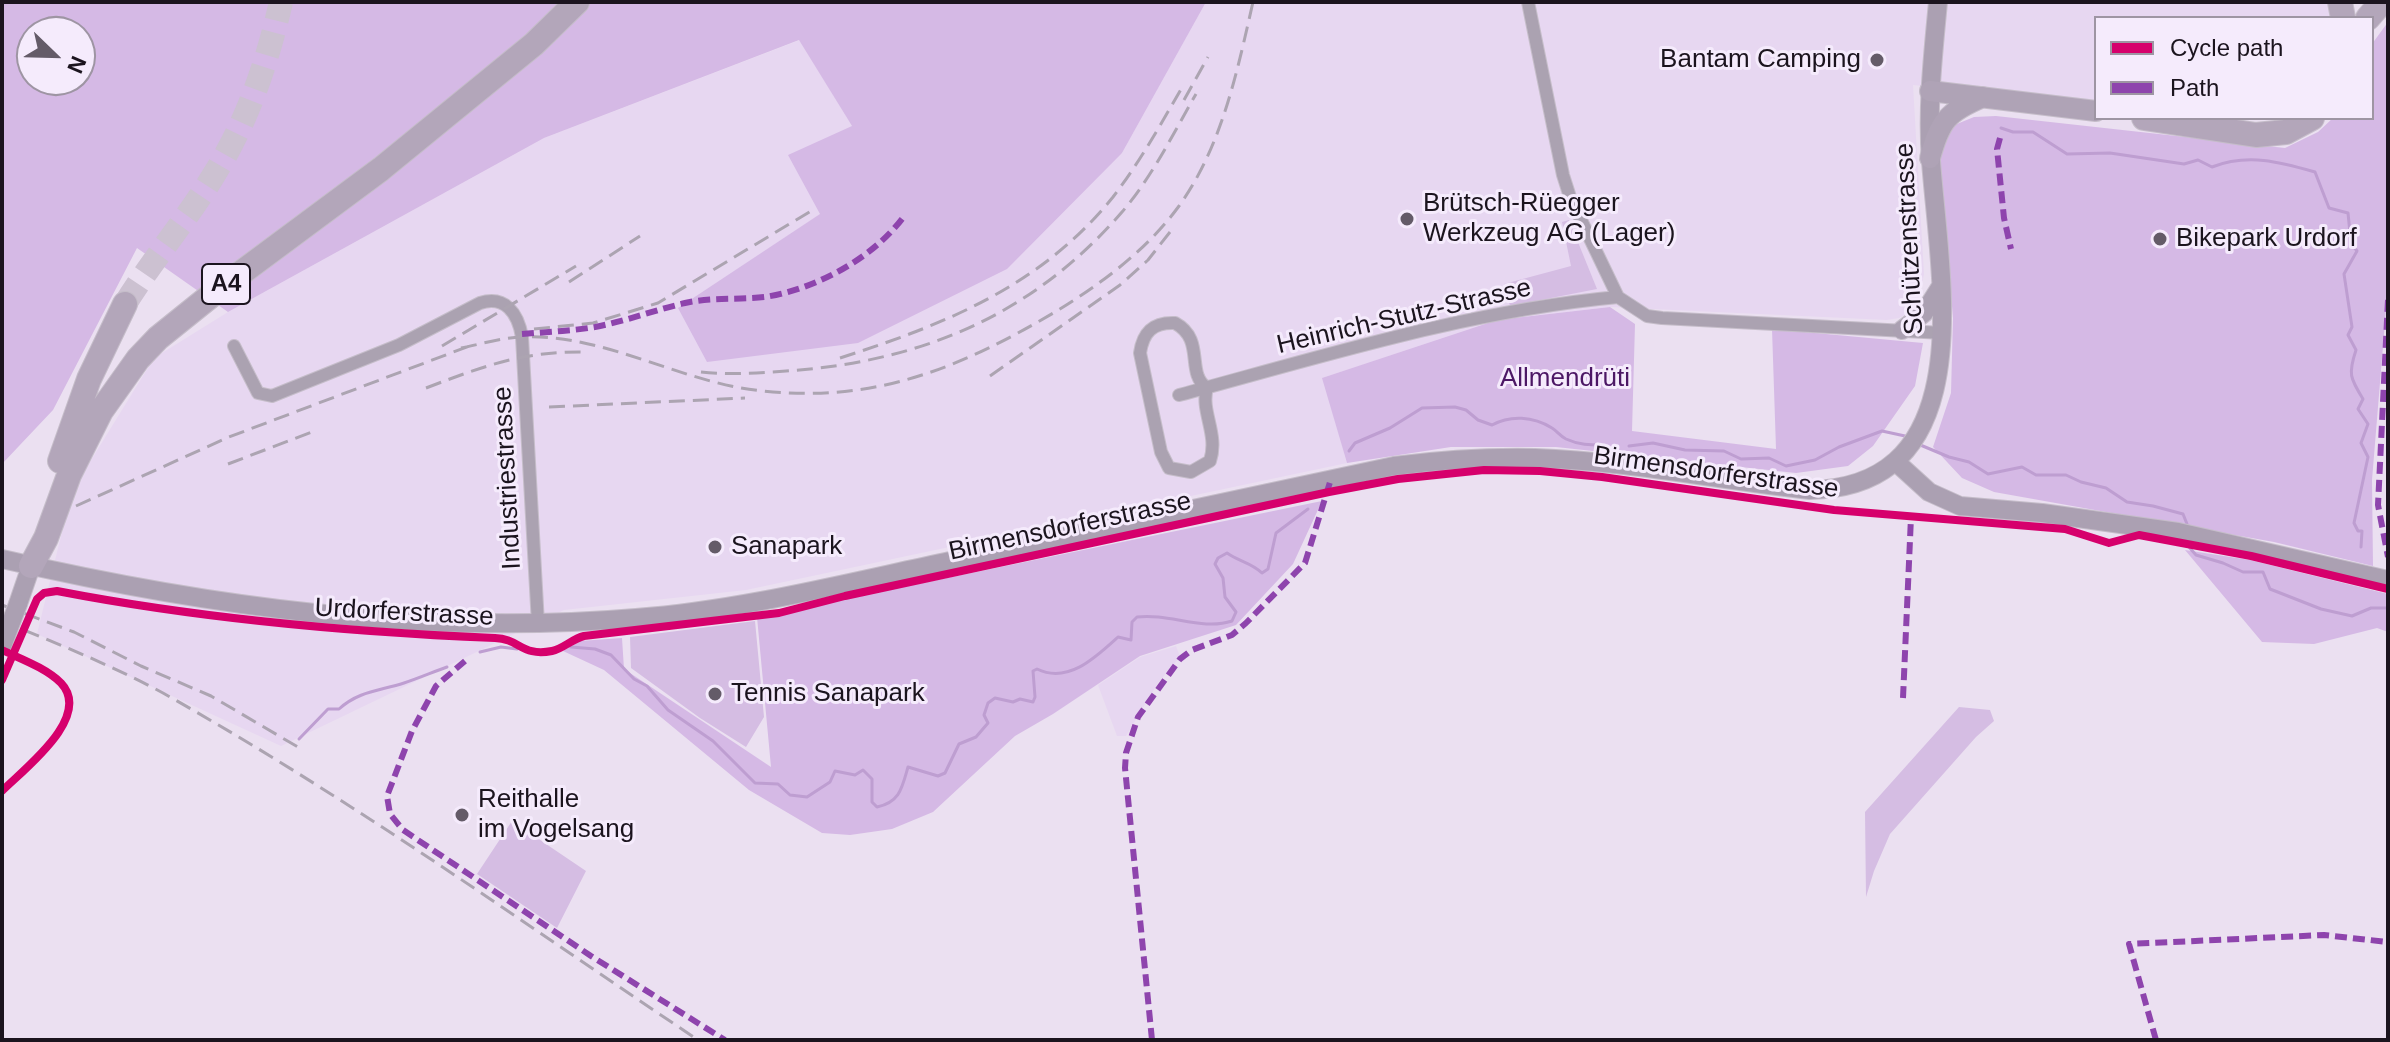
<!DOCTYPE html>
<html>
<head>
<meta charset="utf-8">
<style>
  body { margin:0 }
  #map { position:relative; width:2390px; height:1042px; overflow:hidden; background:#ebe0f1; font-family:Helvetica,sans-serif }
  canvas { display:block }
  .frame { position:absolute; inset:0; border:4px solid #1b141e; pointer-events:none }
  .legend { position:absolute; left:2094px; top:16px; width:280px; height:104px; box-sizing:border-box; background:#f5ebfc; border:2px solid #9e95a3; margin:0; padding:10px 14px; list-style:none; font-size:24px; color:#1b141e }
  .legend li { display:flex; align-items:center; gap:16px; height:40px }
  .legend b { width:40px; border:2px solid #9e95a3 }
  .north { position:absolute; left:16px; top:16px; width:80px; height:80px; box-sizing:border-box; background:#f5ebfc; border:2px solid #9e95a3; border-radius:50%; rotate:113deg; font-size:22px; font-weight:700; line-height:32px; text-align:center; color:#1b141e }
  .north::after { content:''; display:block; margin:auto; width:28px; height:36px; background:#645b68; clip-path:polygon(50% 0,100% 100%,50% 72%,0 100%) }
</style>
</head>
<body>
<div id="map">
<canvas width="2390" height="1042"></canvas>
<div class="frame"></div>
<ul class="legend">
<li><b style="height:10px;background:#d6006c"></b>Cycle path</li>
<li><b style="height:10px;background:#8e44ad"></b>Path</li>
</ul>
<div class="north">N</div>
</div>
<script>
const ctx = document.querySelector('canvas').getContext('2d');
ctx.lineJoin = 'round';
function fill(path, color) { ctx.fillStyle = color; ctx.fill(path, 'evenodd'); }
function strokePath(path, color, width, dash) { ctx.strokeStyle = color; ctx.lineWidth = width; ctx.lineCap = dash ? 'butt' : 'round'; ctx.setLineDash(dash || []); ctx.stroke(path); }
function write(font, color, halo, rows, align = 'center') {
  ctx.font = font + ' Helvetica,sans-serif'; ctx.lineWidth = 6; ctx.setLineDash([]); ctx.textBaseline = 'middle'; ctx.strokeStyle = halo; ctx.fillStyle = color; for (const [text, x, y, turn = 0] of rows) {
    ctx.save(); ctx.translate(x, y); ctx.rotate((+turn || 0) * Math.PI / 180); ctx.textAlign = isNaN(turn) ? turn : align; if (halo) ctx.strokeText(text, 0, 0); ctx.fillText(text, 0, 0); ctx.restore();
  }
}
const built = new Path2D(`
  M1206,2H2329L2330,4V18H2096V103L1913,85L1924,274L1916,309L1899,318L1887,320L1610,307L1497,320L1323,378L1347,463L746,590L564,610L281,746L37,634L72,491L154,358L228,312L544,138L800,40L852,126L821,214L678,308L1122,153Z
  M1176,646L1180,657L1158,683L1126,736H1117L1098,685L1140,657Z`);
const green = new Path2D(`
  M1569,220L1597,289L1510,306L1504,284L1571,266L1562,222Z
  M755,621L764,717L746,747L700,718L631,668L630,637Z
  M1959,707L1990,710L1994,721L1976,737L1890,834L1874,871L1866,897L1865,812Z
  M512,821L586,871L557,928L477,874Z`);
const forest = new Path2D(`
  M2,2H1206L1122,153L1007,269L858,343L707,362L678,308L820,214L788,155L852,126L799,40L544,138L228,312L137,248L53,410L2,464ZM32,32H80V80H32Z
  M2388,22V285L2372,480L2373,566L2274,542L1994,492L1962,478L1933,447L1951,393L1953,318L1939,150L1947,128L1974,117L1996,116L2285,148L2318,132L2333,118H2372V44Z
  M1610,307L1635,324L1632,431L1776,449L1772,329L1923,343L1915,386L1873,446L1848,466L1796,473L1556,447H1451L1347,463L1322,378L1497,320Z
  M1322,501L1293,564L1236,625L1140,656L1053,714L1015,736L933,812L892,829L850,835L822,833L749,790L604,670L563,651L580,641L622,638L624,669L771,767L757,617Z
  M2185,550L2250,560L2388,594V632L2377,628L2314,644L2262,642Z`);
const stream = new Path2D(`
  M2001,128L2013,132H2033L2067,154L2110,153L2184,164L2198,160L2212,167C2248,153 2280,162 2315,172L2329,208L2348,213L2351,243L2357,251L2344,274L2352,327L2348,335L2356,350C2348,374 2350,378 2363,399L2358,409L2368,424L2361,443L2368,457L2354,523L2358,531H2362L2361,547
  M1918,444L1949,457L1969,462L1988,474L2022,467L2036,475H2066L2081,482L2106,488L2127,502L2153,506L2183,514L2187,524
  M1629,446L1653,443L1685,450L1724,451L1741,459L1769,458L1786,466L1815,460L1839,447L1882,431L1905,436
  M1349,451L1355,443L1390,428L1422,408L1455,407L1466,410L1478,420L1492,425C1510,415 1533,416 1552,428C1557,431 1560,436 1566,439C1579,445 1590,445 1603,445
  M2189,547L2196,555L2223,563L2243,572H2263L2270,589L2321,609L2352,616L2371,608H2388
  M571,647L595,649L611,655L634,679L647,686L668,710L713,741L755,783L778,784L790,795L807,797L830,782L835,771L855,775L863,770L872,779V802L877,807C900,802 902,788 908,767L938,776L945,773L959,744L976,737L988,723L984,715L988,703L995,698L1013,702L1020,699L1033,702L1035,697L1033,671L1037,669C1068,684 1095,658 1118,637L1131,640L1132,622L1137,617C1169,613 1202,631 1232,621L1236,612L1225,597L1223,578L1215,564L1218,558L1227,553C1238,561 1252,563 1262,573L1268,569L1276,533L1308,509
  M480,652L501,647L517,649
  M299,739L328,709H339C359,691 379,691 404,683C419,678 433,672 447,667`);
const motorwayTunnel = new Path2D(`
  M125,304C153,259 188,218 215,173C248,120 267,63 281,2`);
const minor = new Path2D(`
  M1528,2L1563,175L1570,197L1618,297
  M1175,323C1206,340 1185,373 1207,388C1200,411 1219,434 1210,461L1191,472L1169,468L1161,452L1140,353C1143,332 1153,322 1175,323Z
  M234,346L258,393L272,396L399,345L480,303C505,295 518,313 522,337L538,624
  M1179,395C1324,356 1467,311 1618,297L1647,316L1662,318L1943,333`);
const secondary = new Path2D(`
  M1902,330L1924,313L1941,286
  M1896,462L1929,492L1960,506L2042,513L2178,532L2388,580
  M2,559C209,607 423,636 636,618C741,610 846,583 950,561C1098,529 1246,497 1394,466C1441,460 1488,457 1535,458C1627,461 1719,480 1810,490C1984,487 1939,274 1931,161C1927,108 1933,55 1938,2
  M18,604L31,566`);
const primary = new Path2D(`
  M1930,91L2096,111
  M1930,158C1940,121 1947,112 1983,97`);
const motorway = new Path2D(`
  M2340,2L2343,18
  M2368,18L2382,2
  M2144,118L2256,135L2286,132L2312,118
  M60,461L89,379L125,304
  M31,566L46,538L69,475L101,411L138,359L158,338L214,293L381,169L534,44L577,2`);
const rail = new Path2D(`
  M1184,100L1208,57
  M569,282L640,236
  M534,329L593,323L658,303L811,211
  M442,346L576,266
  M461,348C481,344 501,338 521,337C605,333 680,383 763,391C876,403 960,368 1055,312C1101,284 1147,250 1179,206C1222,146 1237,72 1253,2
  M840,358C946,324 1041,286 1113,197C1140,162 1162,122 1184,84
  M701,372C729,375 757,373 786,371C920,362 1032,316 1122,212C1152,177 1173,134 1196,94
  M990,376L1120,285L1148,260L1170,232
  M426,388C484,366 523,351 586,352
  M549,407L745,398
  M228,464L312,432
  M76,506L229,437L472,345
  M2,605L74,632L141,666L211,696L303,750
  M2,621C56,643 111,665 163,693C348,797 522,922 698,1040`);
const secondaryBridge = new Path2D(`
  M2,646L18,604`);
const quiet = new Path2D(`
  M2000,138L1997,149L2004,218L2011,249
  M2388,300L2378,505L2388,557
  M522,334C546,332 571,331 595,327C626,321 655,310 685,303C711,297 738,300 765,297C816,289 874,258 905,215
  M465,661L436,686L412,731L387,796L390,814L403,830L591,956L725,1040
  M1903,698L1911,517
  M1152,1040L1125,768L1126,753L1138,717L1180,659L1192,650L1232,635L1246,623L1305,563L1331,479
  M2156,1040L2129,944L2324,935L2388,942`);
const cycleway = new Path2D(`
  M2,650C21,659 46,668 61,683C93,717 24,769 2,791
  M2,680L37,599L44,593L57,591C202,619 347,632 495,638C520,639 522,657 552,651C563,649 572,639 584,636L779,613L845,596L1329,492L1398,479L1484,470L1540,471L1602,477L1834,510L2065,529L2109,543L2139,535L2251,556L2388,589`);
const markers = [
  [1877,60,8,"#645b68"],
  [1407,219,8,"#645b68"],
  [2160,239,8,"#645b68"],
  [715,547,8,"#645b68"],
  [715,694,8,"#645b68"],
  [462,815,8,"#645b68"]
];
const shields = [
  [226,284,48]
];
const shieldNames = [
  ["A4",226,284]
];
const poiNames = [
  ["Bantam Camping",1861,60,"right"],
  ["Brütsch-Rüegger",1423,204],
  ["Werkzeug AG (Lager)",1423,234],
  ["Bikepark Urdorf",2176,239],
  ["Sanapark",731,547],
  ["Tennis Sanapark",731,694],
  ["Reithalle",478,800],
  ["im Vogelsang",478,830]
];
const streetNames = [
  ["Schützenstrasse",1910,239,-93],
  ["Heinrich-Stutz-Strasse",1404,317,-13],
  ["Birmensdorferstrasse",1716,473,8],
  ["Industriestrasse",508,478,-93],
  ["Birmensdorferstrasse",1070,527,-12],
  ["Urdorferstrasse",404,613,3]
];
const parkNames = [
  ["Allmendrüti",1565,379]
];
fill(built, '#e7d7f1');
fill(green, '#d5bde3');
fill(forest, '#d5b9e5');
strokePath(stream, '#be9ed1', 3);
strokePath(motorwayTunnel, '#ccc1d1', 24, [24, 12]);
strokePath(minor, '#c5bdc9', 14);
strokePath(secondary, '#c5bdc9', 20);
strokePath(primary, '#c5bdc9', 22);
strokePath(motorway, '#c5bdc9', 26);
strokePath(minor, '#aba2b1', 12);
strokePath(secondary, '#aba0b2', 18);
strokePath(primary, '#afa3b6', 20);
strokePath(motorway, '#b3a6ba', 24);
strokePath(rail, '#aca4b1', 3, [16, 8]);
strokePath(secondaryBridge, '#c5bdc9', 20, []);
strokePath(secondaryBridge, '#aba0b2', 18);
strokePath(quiet, '#8e44ad', 6, [12, 6]);
strokePath(cycleway, '#d6006c', 8);
for (const [x, y, r, color] of markers) { const dot = new Path2D(); dot.arc(x, y, r, 0, 2 * Math.PI); ctx.fillStyle = color; ctx.fill(dot); strokePath(dot, '#f5ebfc', 3); }
for (const [x, y, w] of shields) { const box = new Path2D(); box.roundRect(x - w / 2, y - 20, w, 40, 6); ctx.fillStyle = '#f5ebfc'; ctx.fill(box); strokePath(box, '#1b141e', 2); }
write('bold 24px', '#1b141e', null, shieldNames);
write('26px', '#1b141e', '#f5ebfc', poiNames, 'left');
write('26px', '#1b141e', '#f5ebfc', streetNames);
write('26px', '#4c1765', '#f5ebfc', parkNames);
</script>
</body>
</html>
